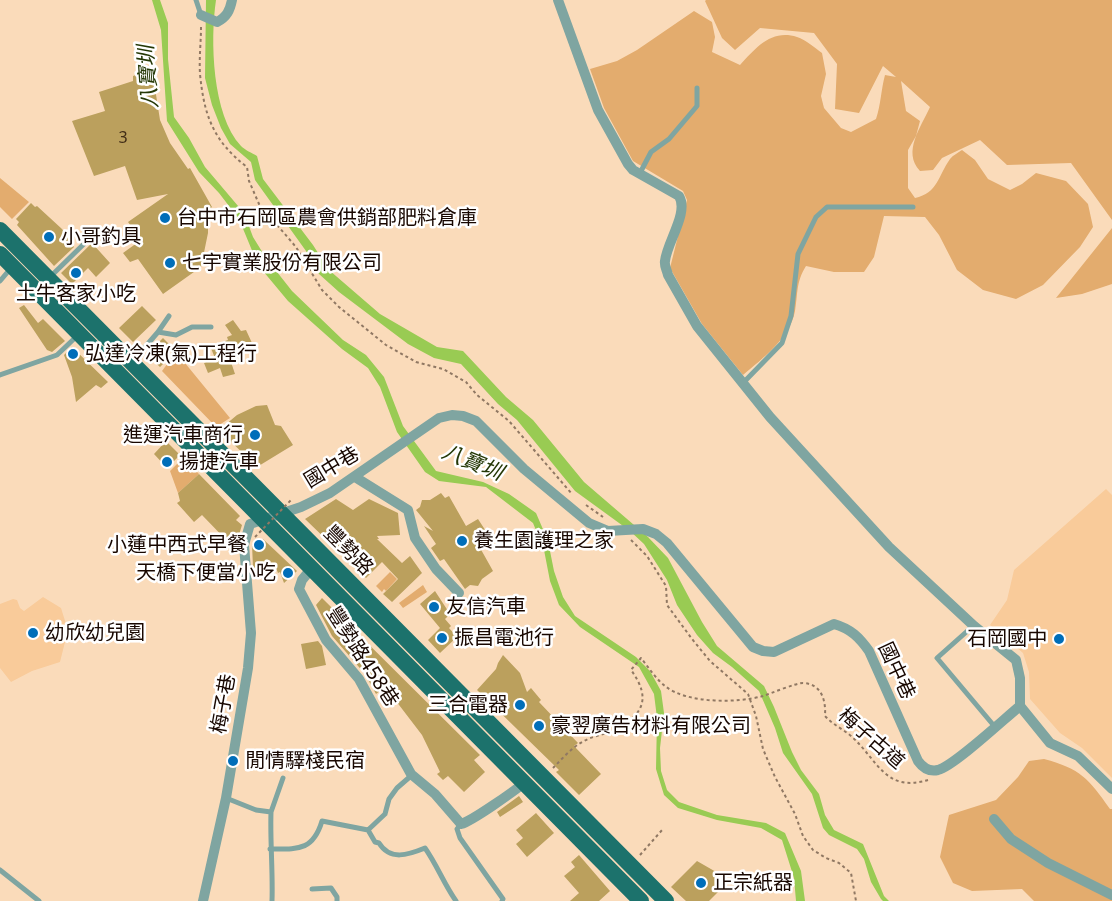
<!DOCTYPE html>
<html>
<head>
<meta charset="utf-8">
<style>
  body { margin:0 }
  canvas { display:block; background:#fadbba }
</style>
</head>
<body>
<canvas width="1112" height="901"></canvas>
<script>
const ctx = document.querySelector('canvas').getContext('2d');
ctx.lineJoin = 'round';
function fill(path, color) { ctx.fillStyle = color; ctx.fill(path, 'evenodd'); }
function strokePath(path, color, width, dash) { ctx.strokeStyle = color; ctx.lineWidth = width; ctx.lineCap = dash ? 'butt' : 'round'; ctx.setLineDash(dash || []); ctx.stroke(path); }
function write(font, color, halo, rows, align = 'center') {
  ctx.font = font + ' "Noto Sans","Noto Sans TC",sans-serif'; ctx.lineWidth = 5; ctx.setLineDash([]); ctx.textBaseline = 'middle'; ctx.strokeStyle = halo; ctx.fillStyle = color; for (const [text, x, y, turn = 0] of rows) {
    ctx.save(); ctx.translate(x, y); ctx.rotate((+turn || 0) * Math.PI / 180); ctx.textAlign = isNaN(turn) ? turn : align; if (halo) ctx.strokeText(text, 0, 0); ctx.fillText(text, 0, 0); ctx.restore();
  }
}
const built = new Path2D(`
  M1106,489L1112,495V778L1082,748L1060,733L1030,699L1029,672L1023,653L990,625L1007,600L1014,570Z
  M43,597L61,608L66,624L65,642L60,662L32,671L11,682L0,668V604L13,599L17,600L20,608L24,611Z`);
const green = new Path2D(`
  M706,0H1112V220L1071,163L1007,165L980,140L942,158L933,170L920,171C902,152 921,127 930,107L901,81L906,111L920,121L916,136L908,150V188L915,198C938,193 938,176 950,159C953,155 958,153 962,150L975,160L988,179L1010,190L1022,184L1036,173L1066,181L1088,204L1093,227L1080,247L1043,285L1016,299L983,290L957,270L939,235L925,217L884,216L874,257L864,272H834L806,266C796,282 798,293 795,311C790,338 763,358 743,375L702,324L670,268L687,200L683,191L633,161L604,108L590,69L617,61L637,50L694,11L712,22L715,37L712,52L740,65C756,48 771,29 797,37C806,40 815,48 822,53L826,74L821,96L824,108L841,128L851,132L876,119C881,104 881,90 885,75L896,77L883,66L859,113L835,109L837,64L814,33L760,28L735,50L722,38L705,1Z
  M0,178L29,202L12,219L0,207Z
  M1112,228V284L1082,294L1056,298Z
  M176,352L230,418L216,427L162,371Z
  M183,458L199,474L178,493L170,471Z
  M390,572L397,579L386,591L384,589L382,592L376,586Z
  M423,585L427,592L403,608L399,603Z
  M1044,759C1081,769 1088,778 1110,809H1112V901H1034L1022,889L972,891L953,883L940,857L949,815L996,800L1018,777L1029,761Z`);
const water = new Path2D(`
  M152,0H160L168,23V59L174,117L189,138L205,167L244,213L253,237L266,258L292,291L343,340L366,355L384,377L403,426L436,471L483,482L509,494L536,513L548,541L554,571L563,597L575,616L636,657L650,671L661,691L664,713L660,748L661,771L667,790L679,802L717,815L766,823L785,833L801,871L805,901H796L794,878L782,840L761,828L717,820L678,808L664,795L656,769L657,718L654,694L639,667L580,627L559,605L550,581L544,550L533,523L486,487L439,481L425,472L397,432L380,387L368,368L342,349L288,301L258,265L239,219L219,193L199,172L167,121L161,30Z
  M206,0H216C210,40 212,115 241,146C245,150 252,153 257,156L263,179L313,245L329,270L380,314L437,347L463,351L506,397L533,420L584,482L648,537L668,558L702,622L717,646L764,686L774,707L792,752L801,770L819,794L825,815L834,830L863,844L884,896L889,901H883L881,899L871,882L864,859L857,849L829,835L823,828L812,794L783,753L775,728L759,691L732,667L713,653L697,635L677,605L667,580L644,544L630,531L575,491L517,420L498,404L461,364L434,358L408,344L339,292L319,274L306,251L255,180L251,162L230,144L221,128L212,105L205,78Z`);
const building = new Path2D(`
  M152,69L160,120L170,143L188,169L190,168L212,207L208,210V233L201,267L163,294L138,259L130,262L123,253L141,240L128,222L168,194L137,200L125,166L94,176L72,121L105,111L99,92L133,81V76Z
  M31,203L35,207L37,206L62,229L74,247L54,266L17,225L19,222L16,219Z
  M92,243L110,263L96,277L88,268L72,284L61,273Z
  M24,305L38,323L43,319L65,341L52,352L47,350L19,308Z
  M142,306L156,320L133,342L119,328Z
  M233,320L241,331L246,330L252,343L228,353L235,374L223,377L220,368L208,373L204,363L215,358L210,346L228,340L227,337L232,335L225,325Z
  M163,338L170,345L161,354L167,360L160,367L154,361L152,363L145,356Z
  M72,347L108,382L101,388L96,385L76,402L72,377L64,355Z
  M267,405L275,425L281,426L293,445L257,467L219,430L237,415L256,406Z
  M166,441L180,455L167,468L154,454Z
  M199,474L240,516L236,520L242,525L238,538L231,545L202,515L194,522L177,503L180,501L178,493Z
  M441,493L445,498L449,496L466,526L478,519L491,539L479,546L493,571L482,579L478,586L470,585L465,589L444,559L440,561L431,548L436,544L424,526L433,531L416,510L420,507L422,500H430Z
  M336,499L353,510L369,499L398,513L400,535L377,536L379,539H377L402,563L410,556L422,573L392,602L383,594L398,579L382,562L366,578L305,519Z
  M263,539L297,571L284,583L280,572L278,573L276,568H253L252,544H256Z
  M435,591L450,614L445,619L451,626L449,628L457,637L440,653L428,640L440,628L420,604Z
  M322,598L480,755L474,760L485,772L464,792L448,776L443,780L437,774L440,772L422,735L396,701L398,699L386,686L376,694L365,674L332,636L316,605Z
  M318,641L322,646L326,665L306,669L301,644Z
  M503,655L520,673L527,692L531,688L541,700L539,702L578,743L574,746L601,774L579,795L556,772L559,770L477,690L496,669L498,663Z
  M519,796L523,802L500,817L497,812Z
  M536,813L554,833L527,857L516,844L523,838L516,830Z
  M579,855L610,891L599,901H570L579,893L564,876L575,867L571,862Z
  M697,861L730,880L709,901H686L671,887Z`);
const path = new Path2D(`
  M201,27C201,42 199,58 200,74C204,115 213,141 247,167L249,181L259,204L296,247L322,290L339,307L386,345L416,362L443,369L466,382L477,395L509,421L572,494
  M586,505L603,517
  M631,540L647,556L666,586L667,605L692,639L710,661L748,694L756,716L763,749L775,777L795,814L803,836L813,850L826,858L839,863L851,873L856,901
  M553,768C562,759 572,747 584,741C593,736 603,735 611,731C642,717 653,700 631,670L641,658C649,668 656,679 665,686C687,704 738,703 763,696C772,693 796,683 803,683C822,684 826,701 825,716C833,725 843,729 851,736C878,760 885,793 928,780
  M640,855L663,829`);
const lane = new Path2D(`
  M196,0L201,15
  M640,173L651,152L669,139L697,106V88
  M50,277L91,237
  M0,281L11,268
  M158,332L169,316
  M133,361L158,332L176,335L192,327H211
  M0,375L57,355L77,336
  M743,383L782,343L791,316L798,254L816,217L827,207H913
  M973,626L937,658L995,727
  M226,798L256,810L271,812L283,778
  M271,812C270,842 273,871 272,901
  M461,824L457,829L460,838L503,899L502,901
  M368,830L375,842L379,843C390,861 408,855 425,848C437,865 444,884 456,901
  M270,849C298,849 313,851 322,821L368,830L385,814L389,799L397,788L412,775
  M0,870L39,901
  M312,889L331,888L337,897V901`);
const street = new Path2D(`
  M558,0L598,110L628,164L633,170L679,196C689,213 667,242 665,261C664,266 667,270 668,275L697,326L770,417L889,547L974,626L1016,660L1020,678V706L1050,743L1078,756L1112,789
  M201,15L217,22C227,17 230,10 232,0
  M355,477L408,510L415,538L436,569L459,593
  M311,569L302,580L299,589L326,640L359,679L411,774L435,794L461,824C472,821 513,792 524,783
  M994,819L1011,839L1048,863L1112,895
  M203,901L226,798L248,668L251,633L244,545L250,524L301,507L330,493L439,418L452,415L463,416L476,421L524,469L589,523L608,531L643,529L656,534L667,543L753,647L763,651L774,652L834,624C851,629 859,637 869,651L918,761C923,768 929,772 938,770C954,766 1004,719 1020,706`);
const primary = new Path2D(`
  M0,230L666,901
  M0,254L641,901`);
const pathBridge = new Path2D(`
  M255,537L291,500`);
const markers = [
  [165,218,6,"#006eb9"],
  [49,237,6,"#006eb9"],
  [170,263,6,"#006eb9"],
  [76,273,6,"#006eb9"],
  [73,354,6,"#006eb9"],
  [255,435,6,"#006eb9"],
  [167,462,6,"#006eb9"],
  [462,541,6,"#006eb9"],
  [259,545,6,"#006eb9"],
  [288,573,6,"#006eb9"],
  [434,607,6,"#006eb9"],
  [33,633,6,"#006eb9"],
  [442,638,6,"#006eb9"],
  [1059,639,6,"#006eb9"],
  [520,705,6,"#006eb9"],
  [539,726,6,"#006eb9"],
  [233,761,6,"#006eb9"],
  [701,883,6,"#006eb9"]
];
const numberNames = [
  ["3",123,138]
];
const poiNames = [
  ["台中市石岡區農會供銷部肥料倉庫",177,218],
  ["小哥釣具",61,237],
  ["七宇實業股份有限公司",182,263],
  ["土牛客家小吃",76,294,"center"],
  ["弘達冷凍(氣)工程行",85,354],
  ["進運汽車商行",243,435,"right"],
  ["揚捷汽車",179,462],
  ["養生園護理之家",474,541],
  ["小蓮中西式早餐",247,545,"right"],
  ["天橋下便當小吃",276,573,"right"],
  ["友信汽車",446,607],
  ["幼欣幼兒園",45,633],
  ["振昌電池行",454,638],
  ["石岡國中",1047,639,"right"],
  ["三合電器",508,705,"right"],
  ["豪翌廣告材料有限公司",551,726],
  ["閒情驛棧民宿",245,761],
  ["正宗紙器",713,883]
];
const streetNames = [
  ["國中巷",332,468,-31],
  ["豐勢路",348,551,45],
  ["豐勢路458巷",362,657,57],
  ["國中巷",896,671,65],
  ["梅子巷",224,704,-80],
  ["梅子古道",871,739,41]
];
const waterNames = [
  ["八寶圳",149,77,-94],
  ["八寶圳",472,463,22]
];
fill(built, '#f9cb9a');
fill(green, '#e3ac6e');
fill(water, '#99cb53');
fill(building, '#bba05d');
strokePath(path, '#907863', 2, [3, 3]);
strokePath(lane, '#7fa5a1', 5);
strokePath(street, '#7fa5a1', 10);
strokePath(primary, '#1c726c', 16);
strokePath(pathBridge, '#907863', 2, [3, 3]);
for (const [x, y, r, color] of markers) { const dot = new Path2D(); dot.arc(x, y, r, 0, 2 * Math.PI); ctx.fillStyle = color; ctx.fill(dot); strokePath(dot, '#fff', 2); }
write('16px', '#412d17', null, numberNames);
write('20px', '#180700', '#fff', poiNames, 'left');
write('20px', '#180700', '#fff', streetNames);
write('italic 21px', '#253806', '#fff', waterNames);
</script>
</body>
</html>
